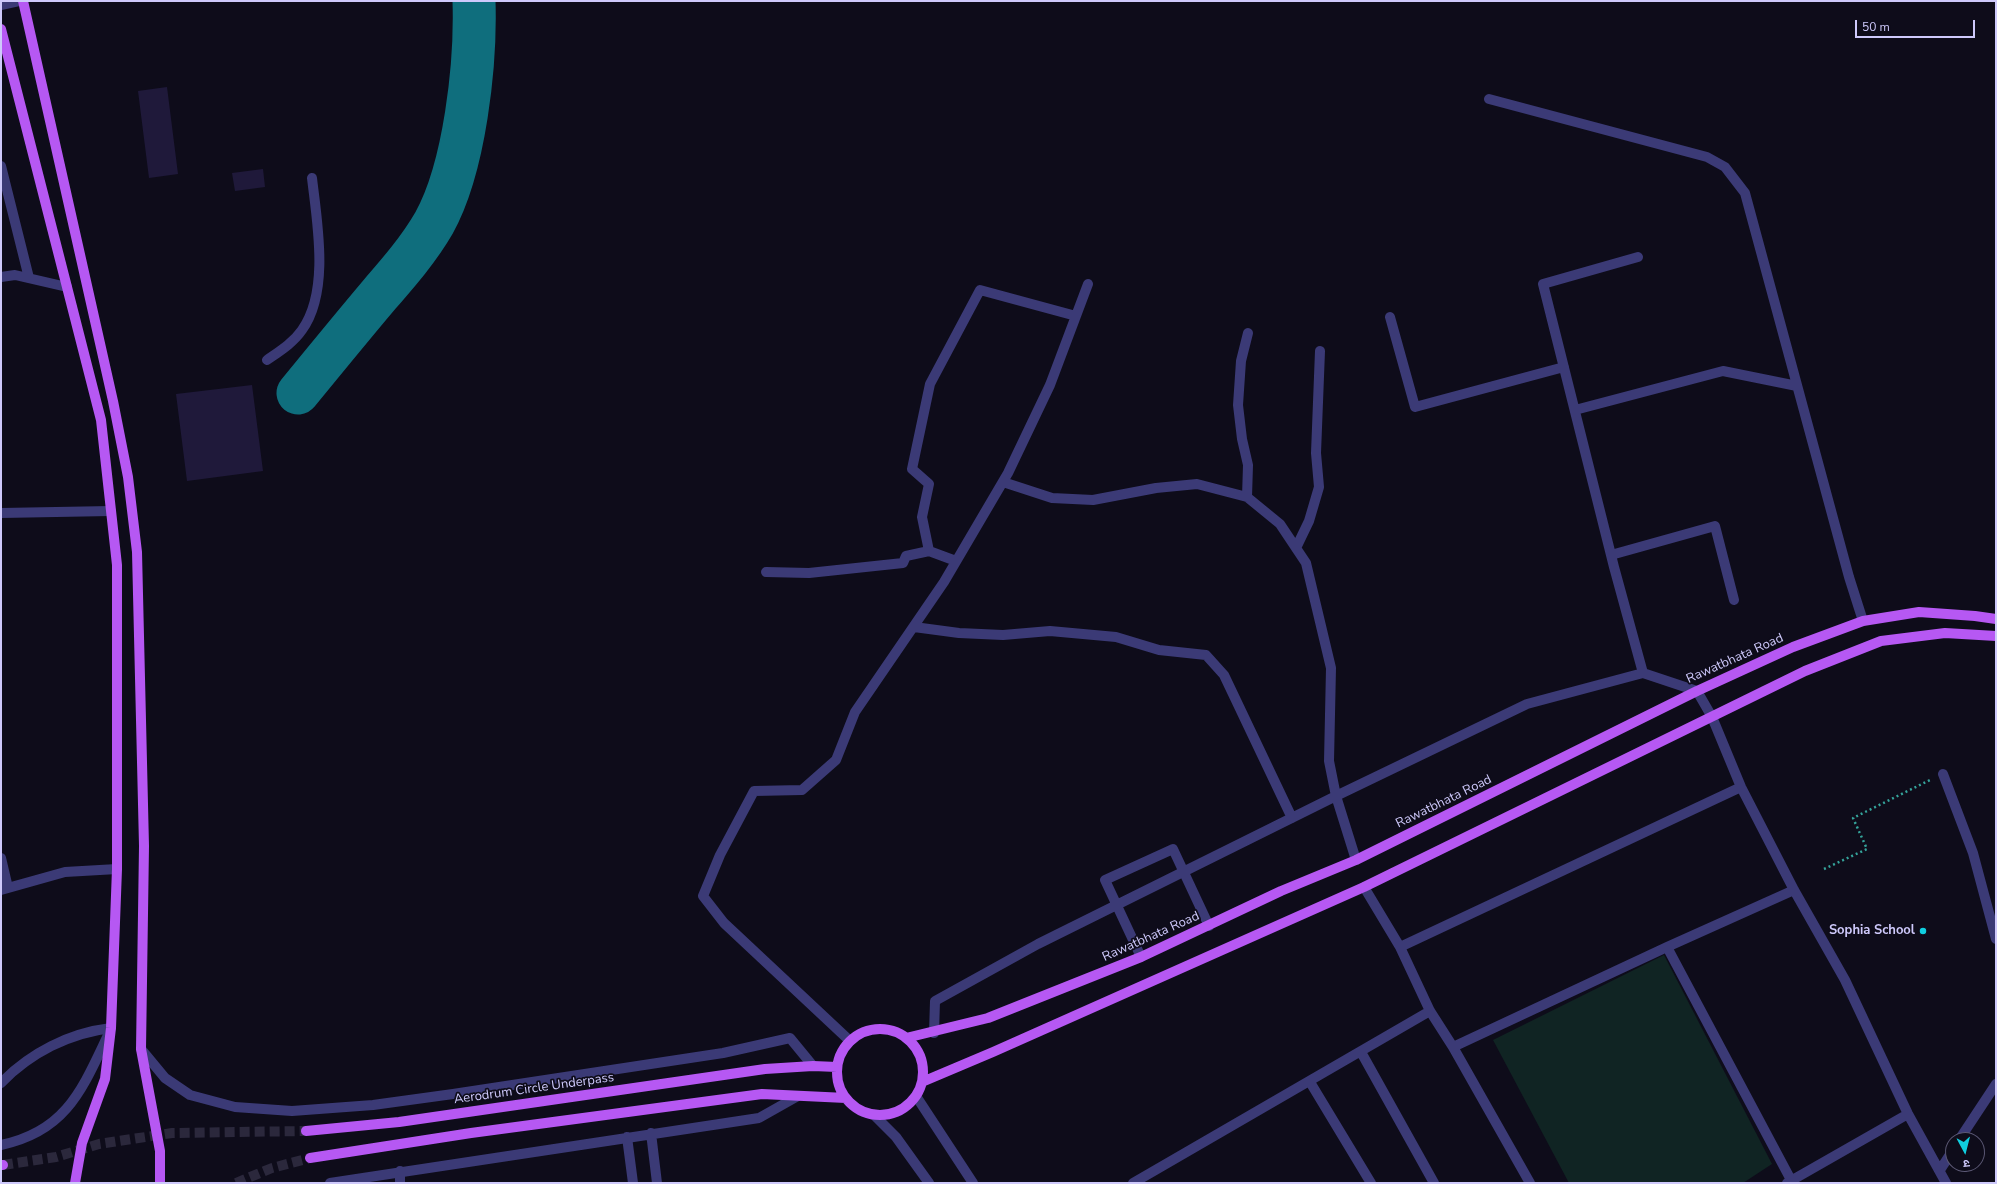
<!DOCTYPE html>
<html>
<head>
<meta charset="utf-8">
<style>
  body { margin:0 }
  #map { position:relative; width:1997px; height:1184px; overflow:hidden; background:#0e0c1a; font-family:"Nunito Sans","Noto Sans Devanagari",sans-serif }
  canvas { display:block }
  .frame { position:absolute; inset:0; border:2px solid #cec9fb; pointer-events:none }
  .north { position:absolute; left:1945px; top:1132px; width:40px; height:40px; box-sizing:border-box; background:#0e0c1a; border:1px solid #5b5874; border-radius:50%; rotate:173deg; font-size:11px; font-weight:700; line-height:16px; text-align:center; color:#cec9fb }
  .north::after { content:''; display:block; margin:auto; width:14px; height:18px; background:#10cfe0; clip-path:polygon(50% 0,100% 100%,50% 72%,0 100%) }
  .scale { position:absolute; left:1855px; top:20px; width:120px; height:18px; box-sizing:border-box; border:2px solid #cec9fb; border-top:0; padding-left:5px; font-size:12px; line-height:14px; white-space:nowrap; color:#cec9fb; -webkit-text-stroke:3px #0e0c1a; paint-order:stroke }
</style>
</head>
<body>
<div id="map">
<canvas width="1997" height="1184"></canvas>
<div class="frame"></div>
<div class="north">उ</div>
<div class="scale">50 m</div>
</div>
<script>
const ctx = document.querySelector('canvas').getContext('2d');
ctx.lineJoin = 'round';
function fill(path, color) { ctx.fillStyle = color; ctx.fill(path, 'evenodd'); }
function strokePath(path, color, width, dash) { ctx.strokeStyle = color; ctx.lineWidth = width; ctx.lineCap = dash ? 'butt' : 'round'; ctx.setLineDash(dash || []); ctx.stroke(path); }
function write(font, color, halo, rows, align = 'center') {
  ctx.font = font + ' "Nunito Sans",sans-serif'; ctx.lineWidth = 3.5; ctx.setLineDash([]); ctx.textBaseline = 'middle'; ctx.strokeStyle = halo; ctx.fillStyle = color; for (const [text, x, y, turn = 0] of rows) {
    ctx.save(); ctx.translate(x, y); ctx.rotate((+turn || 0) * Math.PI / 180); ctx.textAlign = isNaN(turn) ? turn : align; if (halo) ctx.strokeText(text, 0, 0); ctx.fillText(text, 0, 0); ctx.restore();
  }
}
const green = new Path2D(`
  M1664,955L1772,1164L1743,1183H1569L1493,1040Z`);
const taxiway = new Path2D(`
  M298,393C325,360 352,327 379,295C399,272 419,249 434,223C465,167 476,64 474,1`);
const building = new Path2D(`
  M167,87L178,174L149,178L138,91Z
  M263,169L265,187L235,191L232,173Z
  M252,385L263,471L187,481L176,394Z`);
const majorTunnel = new Path2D(`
  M3,1165L56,1157L99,1144L172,1133L306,1131
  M236,1183L272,1168L310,1158`);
const path = new Path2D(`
  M1824,869L1867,849L1853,818L1932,779`);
const minor = new Path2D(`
  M1,5L19,1
  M1489,99L1707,157L1725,167L1745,193L1849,577L1863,621
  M1,166L29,278
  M1638,257L1543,284L1614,567L1643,673
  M1,277L15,275L67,287
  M1390,317L1415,407L1564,367
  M267,360C280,351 293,343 302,330C330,291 317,222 312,178
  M1575,410L1723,371L1797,386
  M1003,482L1052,498L1093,500L1156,488L1197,484L1247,497L1280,524L1306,563L1331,668L1329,761L1336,796L1356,860
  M1247,497L1248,465L1242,439L1238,405L1241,361L1248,333
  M1,513L111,511
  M1296,548L1309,521L1319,487L1316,453L1320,351
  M929,551L922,517L929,484L912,469L930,384L980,290L1076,316
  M1611,555L1715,526L1734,600
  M766,572L809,573L903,563L906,556L929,551L956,561
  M914,627L959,633L1003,635L1050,631L1116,637L1159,650L1206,655L1224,675L1292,818
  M1943,774L1973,853L1996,939
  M1,858L8,888
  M1364,887L1400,947L1430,1011L1453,1047L1530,1183
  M1,890L65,872L117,869
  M1400,947L1741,787
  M1667,947L1791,1180
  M1141,957L1105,880L1173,849L1209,926
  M934,1033L935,1001L1038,944L1336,796L1527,704L1643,673L1697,691L1712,717L1741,787L1794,890L1845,980L1908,1114L1946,1183
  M850,1041L724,923L703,896L720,855L754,791L802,790L836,760L855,712L944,582L1008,473L1050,385L1088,284
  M1453,1047L1667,947L1794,890
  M141,1049L165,1078L190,1095L235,1107L292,1111L373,1105L453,1094L723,1053L790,1038L813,1066
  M1361,1052L1434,1183
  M1310,1082L1371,1183
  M1,1083C30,1053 69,1033 111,1028
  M916,1096L973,1183
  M874,1115L896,1137L929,1183
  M651,1133L657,1183
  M627,1137L633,1183
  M1959,1140L1996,1084
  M1,1145C68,1131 83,1087 110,1031
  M1940,1170L1953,1150
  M400,1171V1183
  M330,1183L759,1118L798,1096
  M1133,1183L1430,1011
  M1787,1183L1908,1114`);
const major = new Path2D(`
  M23,1L113,401L128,477L137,552L144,846L141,1049L160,1151V1183
  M1,29L101,420L117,565V869L111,1028L105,1079L82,1143L75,1183
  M837 1072a43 43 0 1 1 86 0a43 43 0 1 1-86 0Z
  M906,1038L988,1018L1141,957L1281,891L1356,860L1697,691L1793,647L1863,621L1919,612L1975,616L1996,619
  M922,1082L993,1052L1364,887L1805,671L1881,641L1945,633L1996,636
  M306,1131L399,1122L765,1069L813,1066L837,1067
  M310,1158L471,1133L762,1094L846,1098
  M1,1165H3`);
const markers = [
  [1923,931,4,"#10cfe0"]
];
const streetNames = [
  ["Rawatbhata Road",1735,659,-24],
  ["Rawatbhata Road",1444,802,-26],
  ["Rawatbhata Road",1151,937,-24],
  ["Aerodrum Circle Underpass",534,1089,-8]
];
const poiNames = [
  ["Sophia School",1915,931]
];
fill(green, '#102423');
strokePath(taxiway, '#0f6e7d', 43);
fill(building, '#1f193a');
strokePath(majorTunnel, '#2b283c', 10, [10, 5]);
strokePath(path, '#35a49b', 2.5, [2, 3]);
strokePath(minor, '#3b3a76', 10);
strokePath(major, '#b658f3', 10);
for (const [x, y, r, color] of markers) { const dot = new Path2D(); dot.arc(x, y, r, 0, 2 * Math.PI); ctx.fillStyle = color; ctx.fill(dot); strokePath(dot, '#0e0c1a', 1.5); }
write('13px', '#cec9fb', '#0e0c1a', streetNames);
write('bold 13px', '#cec9fb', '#0e0c1a', poiNames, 'right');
</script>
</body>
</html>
